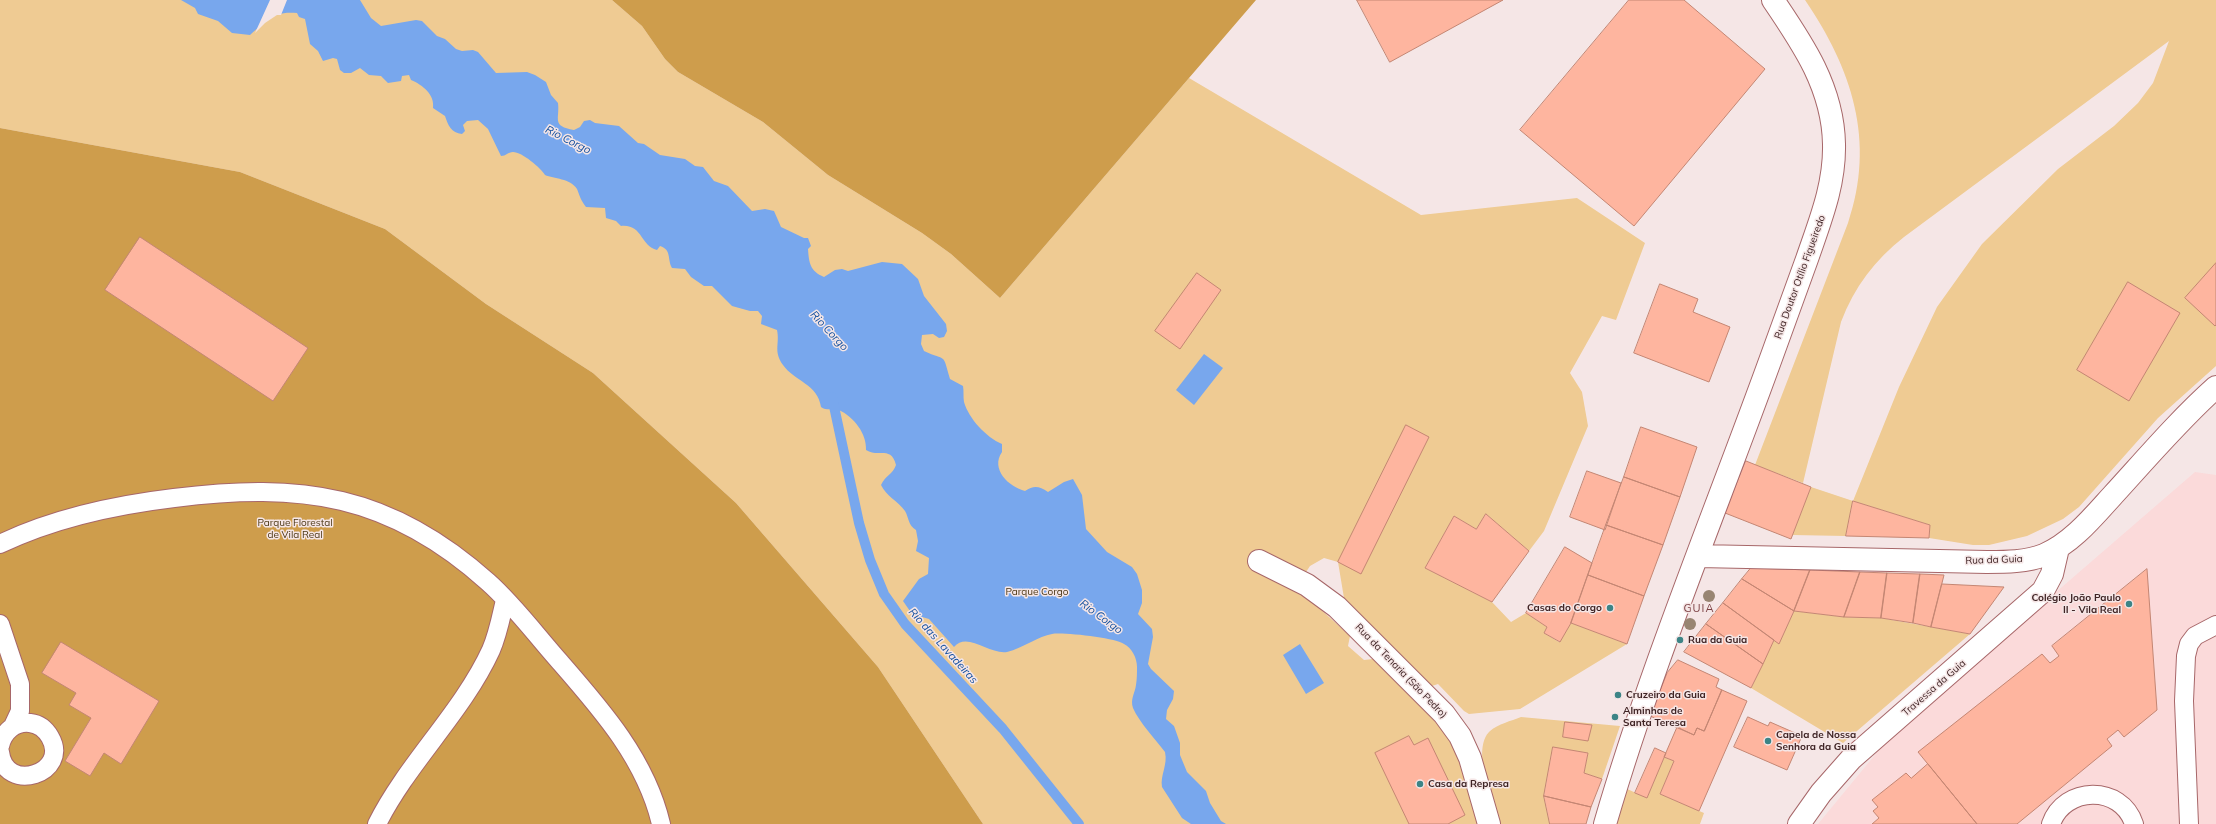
<!DOCTYPE html>
<html>
<head>
<meta charset="utf-8">
<style>
  body { margin:0 }
  canvas { display:block; background:#f5e6e6 }
</style>
</head>
<body>
<canvas width="2216" height="824"></canvas>
<script>
const ctx = document.querySelector('canvas').getContext('2d');
ctx.lineJoin = 'round';
function fill(path, color) { ctx.fillStyle = color; ctx.fill(path, 'evenodd'); }
function strokePath(path, color, width, dash) { ctx.strokeStyle = color; ctx.lineWidth = width; ctx.lineCap = dash ? 'butt' : 'round'; ctx.setLineDash(dash || []); ctx.stroke(path); }
function write(font, color, halo, rows, align = 'center') {
  ctx.font = font + ' Mulish,sans-serif'; ctx.lineWidth = 3; ctx.setLineDash([]); ctx.textBaseline = 'middle'; ctx.strokeStyle = halo; ctx.fillStyle = color; for (const [text, x, y, turn = 0] of rows) {
    ctx.save(); ctx.translate(x, y); ctx.rotate((+turn || 0) * Math.PI / 180); ctx.textAlign = isNaN(turn) ? turn : align; if (halo) ctx.strokeText(text, 0, 0); ctx.fillText(text, 0, 0); ctx.restore();
  }
}
const built = new Path2D(`
  M2195,472L2216,475V824H1818L1893,733Z`);
const green = new Path2D(`
  M0,0H612L642,26L665,59L678,72L763,122L828,175L922,233L951,254L1000,298L1189,78L1421,215L1577,198L1645,243L1616,320L1602,316L1570,373L1582,392L1588,426L1544,531L1529,551L1486,514L1476,529L1454,516L1425,568L1492,602L1511,622L1526,613L1547,627L1544,633L1559,642L1571,623L1627,644L1520,709L1469,714L1464,711L1438,684L1429,687L1345,604L1338,562L1324,558L1310,566L1296,587L1350,636L1348,646L1364,660L1373,659C1399,682 1441,722 1456,752C1467,774 1473,800 1481,824H983L878,667L736,503L593,373L486,304L385,229L240,172L0,128Z
  M1805,0H2216V366L2158,418L2079,507L2063,519L2027,536L1989,545H1973L1929,538L1930,525L1853,501L1846,536L1792,535L1811,487L1853,501L1899,387L1937,307L1982,244L2058,169L2114,126L2138,103L2153,83L2169,41L1904,237C1875,260 1854,287 1841,322L1803,483L1755,465L1848,223C1876,141 1852,69 1805,0Z
  M1794,611L1844,617L1881,618L1970,634L1843,743L1751,688L1774,640L1779,643Z
  M1521,717L1620,726L1602,779L1584,773L1588,753L1553,748L1544,796L1550,824H1497C1492,802 1471,748 1490,731C1498,724 1511,721 1521,717Z
  M1664,757L1674,761L1660,794L1704,813L1700,824H1613L1625,788L1647,798Z`);
const forest = new Path2D(`
  M612,0H1256L1000,298L951,254L922,233L828,175L763,122L678,72L665,59L642,26Z
  M0,128L240,172L385,229L486,304L593,373L736,503L878,667L983,824H0Z`);
const water = new Path2D(`
  M181,0H360L371,18L381,26L416,20L422,21L437,36L445,39L456,49L462,51L473,50L478,52L496,73L527,72L535,75L546,82L551,95L558,103C560,119 551,126 574,130L580,127L584,121L590,120L595,123L619,126L638,143L644,144L660,155L685,159L695,166L703,167L714,181L728,186L752,211L765,209L774,211L781,227L804,238H808L811,246L808,249C809,263 810,271 824,277L835,270L842,269L848,271L882,262L902,264L918,279L924,296L946,324L947,331L944,337L939,338L933,334L922,335L921,344L924,351C947,362 942,351 950,379L963,386C964,391 963,397 964,402C969,419 986,437 1002,444V452C990,469 1009,487 1025,491C1034,485 1039,486 1048,492L1064,482L1073,479L1082,495L1086,529L1107,552L1132,567L1137,574L1142,590V603L1138,614L1152,629L1153,637L1148,664L1151,669L1174,691L1173,699L1167,710L1166,719L1174,726L1180,743V755L1187,772L1206,791L1210,803L1221,821L1226,824H1236H1191L1182,818L1162,787C1160,775 1168,765 1165,752C1156,740 1139,722 1133,708C1130,699 1135,693 1136,685C1137,679 1137,672 1137,667C1137,658 1132,648 1124,644C1116,638 1063,632 1052,634C1039,636 1023,648 1007,652C990,655 967,631 954,647L929,619L912,614L903,601L919,579L928,574L929,558L916,551L918,541L916,530C908,525 909,518 905,511C898,501 886,496 881,485C885,476 893,474 896,465C891,445 878,458 866,450C867,434 854,417 839,410C833,408 826,411 821,407C818,384 794,381 783,365C773,351 780,344 777,330L761,324L762,316L758,311H750L732,306L712,286H704L691,277L685,269L672,268C667,259 672,250 660,246L657,250C640,246 643,224 621,226L616,221L606,218L605,208L586,207C580,199 580,196 577,189C570,178 554,179 545,175C541,168 522,152 513,152C508,152 506,156 501,156L488,129L478,120L467,121L463,125L465,131L462,134C451,133 448,125 445,116L433,108C435,95 423,85 411,80L409,75L402,76L401,81L388,83L381,76L369,75L360,68L351,73H344L340,70L337,59L333,58L323,61L318,51L310,44L305,19L299,17L297,13C272,11 267,20 250,35L232,33L218,21L198,14L195,8Z
  M1204,354L1223,368L1194,405L1176,390Z
  M1300,644L1324,683L1306,694L1283,655Z`);
const pier = new Path2D(`
  M270,0H287L281,15H277L265,23L255,33Z`);
const stream = new Path2D(`
  M832,397L859,523L870,560L884,594L905,624L1003,729L1079,824`);
const building = new Path2D(`
  M1357,0H1503L1390,62Z
  M1629,0H1684L1765,69L1634,226L1520,130Z
  M140,237L308,348L273,401L105,290Z
  M2216,263V325L2215,326L2185,298Z
  M1197,273L1221,290L1180,349L1155,331Z
  M2128,282L2180,313L2129,401L2077,370Z
  M1660,284L1698,299L1693,312L1730,327L1709,382L1634,353Z
  M1406,425L1429,437L1361,574L1338,562Z
  M1641,427L1697,447L1680,497L1624,477Z
  M1746,461L1811,487L1791,539L1725,513Z
  M1587,471L1621,483L1605,530L1570,517Z
  M1624,477L1680,497L1663,545L1606,525Z
  M1853,501L1930,525L1929,538L1846,536Z
  M1486,514L1529,551L1492,602L1425,568L1454,516L1476,529Z
  M1606,525L1663,545L1644,596L1588,575Z
  M1565,547L1592,563L1571,623L1560,642L1544,633L1547,627L1526,613Z
  M1751,568L1810,570L1794,611L1742,579Z
  M2147,569L2157,710L2124,737L2118,730L2107,739L2112,746L2017,824H1977L1918,752L2042,654L2050,663L2059,656L2052,646Z
  M1810,570L1860,572L1844,617L1794,611Z
  M1860,572L1887,573L1881,618L1844,617Z
  M1887,573L1920,574L1913,623L1881,618Z
  M1920,574L1944,575L1931,627L1913,623Z
  M1588,575L1644,596L1627,644L1571,623Z
  M1742,579L1794,611L1779,644L1723,603Z
  M1942,584L2004,587L1970,634L1931,627Z
  M1723,603L1774,640L1763,664L1706,624Z
  M1706,624L1763,664L1751,688L1684,652Z
  M61,642L159,701L121,764L104,753L90,776L65,761L91,718L69,705L76,693L42,673Z
  M1678,660L1719,679L1716,687L1722,690L1704,731L1697,728L1694,735L1650,716L1667,673Z
  M1722,690L1747,701L1699,811L1660,794L1674,761L1664,757L1677,727L1694,735L1697,728L1704,731Z
  M1748,717L1768,726L1770,722L1802,736L1787,770L1734,747Z
  M1565,722L1592,725L1588,741L1563,737Z
  M1409,736L1414,745L1428,738L1465,815L1448,824H1409L1375,753Z
  M1553,747L1588,753L1584,773L1602,779L1591,807L1544,796Z
  M1655,748L1666,753L1647,798L1635,793Z
  M1928,764L1977,824H1872L1879,818L1873,811L1878,807L1872,800L1906,773L1911,778Z
  M1544,796L1591,807L1586,824H1550Z`);
const lane = new Path2D(`
  M0,544C54,518 115,505 174,498C301,482 390,494 488,582C514,605 536,635 560,662C602,710 646,760 661,824
  M0,624L20,684V711L13,726
  M0,746C3,732 15,721 30,723C39,724 46,730 50,737C71,773 5,795 0,752
  M377,824C408,762 462,713 491,650C498,634 501,617 505,600
  M2051,824C2064,786 2121,784 2134,824
  M2189,824L2184,701L2186,656L2189,644L2195,636L2216,625`);
const street = new Path2D(`
  M1699,556L1987,562C2005,562 2027,562 2044,555C2072,543 2093,517 2113,495C2146,459 2179,420 2216,387
  M1259,561L1307,585L1337,607L1444,714L1460,736L1470,758L1489,824
  M1605,824C1652,663 1717,508 1774,350C1785,320 1796,289 1807,259C1820,221 1835,185 1834,144C1833,88 1803,44 1773,0
  M1799,824L1821,793L1851,759L2043,591L2052,574L2058,548`);
const trees = [
  [1709,596],
  [1690,624]
];
const markers = [
  [2129,604,4,"#3c8486"],
  [1610,608,4,"#3c8486"],
  [1680,640,4,"#3c8486"],
  [1618,695,4,"#3c8486"],
  [1615,717,4,"#3c8486"],
  [1768,741,4,"#3c8486"],
  [1420,784,4,"#3c8486"]
];
const streetNames = [
  ["Rua Doutor Otílio Figueiredo",1800,277,-70],
  ["Rua da Guia",1994,560,-2],
  ["Rua da Tenaria (São Pedro)",1401,671,46],
  ["Travessa da Guia",1934,688,-41]
];
const parkNames = [
  ["Parque Florestal",295,523],
  ["de Vila Real",295,535],
  ["Parque Corgo",1037,592]
];
const poiNames = [
  ["Colégio João Paulo",2121,598,"right"],
  ["II - Vila Real",2121,610,"right"],
  ["Casas do Corgo",1602,608,"right"],
  ["Rua da Guia",1688,640],
  ["Cruzeiro da Guia",1626,695],
  ["Alminhas de",1623,711],
  ["Santa Teresa",1623,723],
  ["Capela de Nossa",1776,735],
  ["Senhora da Guia",1776,747],
  ["Casa da Represa",1428,784]
];
const waterNames = [
  ["Rio Corgo",568,140,27],
  ["Rio Corgo",829,331,47],
  ["Rio Corgo",1101,617,36],
  ["Rio das Lavadeiras",943,646,48]
];
const neighbourhoodNames = [
  ["GUIA",1699,609]
];
fill(built, '#fbdada');
fill(green, '#efcb93');
fill(forest, '#ce9d4c');
fill(water, '#78a7ed');
fill(pier, '#f5e6e6');
strokePath(stream, '#78a7ed', 10);
fill(building, '#feb59f');
strokePath(building, '#c48673', 1);
strokePath(lane, '#a76769', 20);
strokePath(street, '#a76769', 24);
strokePath(lane, '#fff', 18);
strokePath(street, '#fff', 22);
ctx.fillStyle = '#988572';
for (const [x, y] of trees) { ctx.beginPath(); ctx.arc(x, y, 6, 0, 2 * Math.PI); ctx.fill(); }
for (const [x, y, r, color] of markers) { const dot = new Path2D(); dot.arc(x, y, r, 0, 2 * Math.PI); ctx.fillStyle = color; ctx.fill(dot); strokePath(dot, '#f5e6e6', 1.5); }
write('10px', '#3f2425', '#f5e6e6', streetNames);
write('10px', '#4b3614', '#f5e6e6', parkNames);
write('bold 10px', '#3f2425', '#f5e6e6', poiNames, 'left');
write('italic 11px', '#124f9f', '#f5e6e6', waterNames);
ctx.letterSpacing = '1px';
write('11px', '#7c4144', '#f5e6e6', neighbourhoodNames);
ctx.letterSpacing = '0px';
</script>
</body>
</html>
